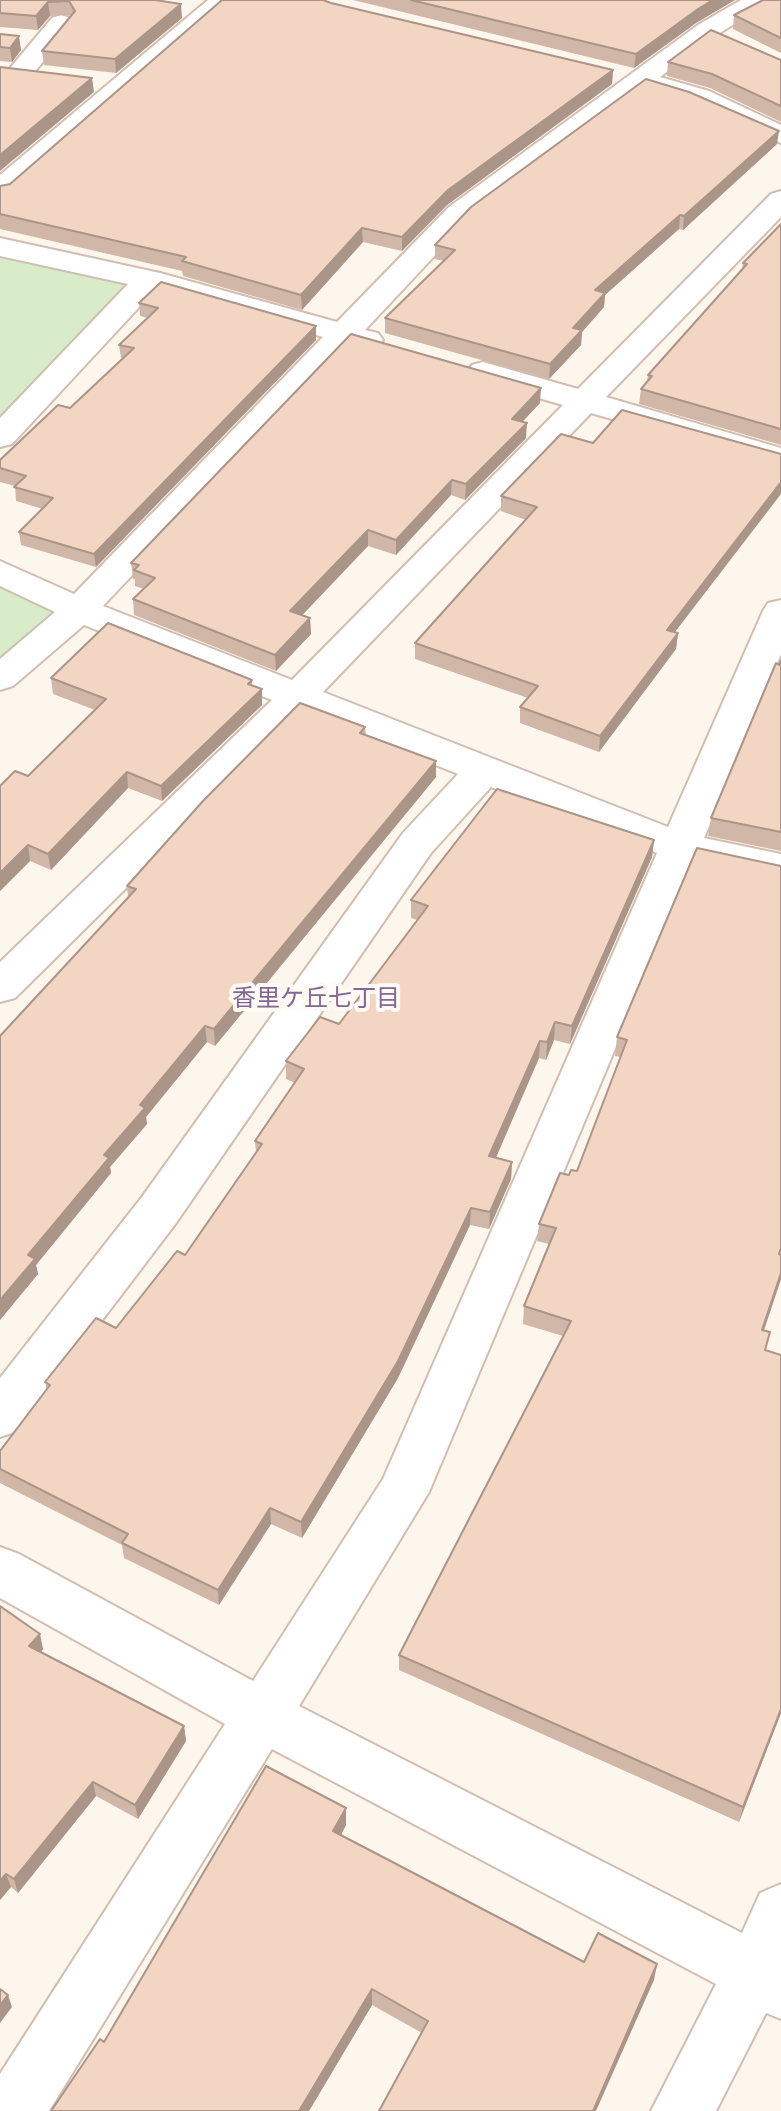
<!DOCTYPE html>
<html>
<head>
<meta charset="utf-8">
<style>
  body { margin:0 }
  canvas { display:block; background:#fdf6ec }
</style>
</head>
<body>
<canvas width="781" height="2111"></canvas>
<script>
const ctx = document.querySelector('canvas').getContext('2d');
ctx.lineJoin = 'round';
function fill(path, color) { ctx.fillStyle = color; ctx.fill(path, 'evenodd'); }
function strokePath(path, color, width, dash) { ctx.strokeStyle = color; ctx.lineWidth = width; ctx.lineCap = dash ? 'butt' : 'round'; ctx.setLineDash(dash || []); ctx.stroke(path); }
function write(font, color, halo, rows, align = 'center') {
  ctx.font = font + ' "Fira Sans Condensed","Noto Sans JP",sans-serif'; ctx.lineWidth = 8; ctx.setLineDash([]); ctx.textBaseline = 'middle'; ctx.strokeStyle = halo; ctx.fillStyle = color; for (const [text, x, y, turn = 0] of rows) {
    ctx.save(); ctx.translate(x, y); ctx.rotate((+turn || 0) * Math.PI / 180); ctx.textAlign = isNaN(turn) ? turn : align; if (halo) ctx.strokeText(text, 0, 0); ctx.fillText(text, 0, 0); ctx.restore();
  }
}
const green = new Path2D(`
  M0,254L133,284L0,424Z
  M0,584L64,611L0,662Z`);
const minor = new Path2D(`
  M208,0H236L10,196L0,199V175Z
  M741,0H779C773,8 765,8 757,12C722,28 691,54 660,77L709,91L781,125V143L689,103L644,89L469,219L365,330L378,333L383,340L378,347L367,349L350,345L103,606L292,680L563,405L472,379L467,372L472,365L483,362L578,389L771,194L781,191V217L606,397L781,448V468L591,413L323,692L668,827L763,611L768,603L781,600V654L704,838L781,854V882L693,863L429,1492L299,1706L742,1933L760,1893L781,1884V2019L766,2013L716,2111H651L716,1984L272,1749L49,2111H0V2074L225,1724L0,1598V1547L19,1554L253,1681L383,1479L657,853L491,787L431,853L176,1223L18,1431L0,1437V1378L142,1197L403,833L458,774L304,712L15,998L0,1002V962L272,700L84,625L13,686L0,690V659L55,612L0,586V561L74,594L323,337L155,290L12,444L0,447V418L128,284L0,256V238L160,273L337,322L449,207L698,25Z
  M61,15L70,18L74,23L70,28L29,79H11L7,73L11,67L52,18Z`);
const wall = new Path2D(`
  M0,0H155L182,18L116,73L44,65L42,51L71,16L70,15L50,16L38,30L0,27Z
  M353,0H735L696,23L634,68Z
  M781,0V53L733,29L734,15Z
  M331,3L613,70L612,84L447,205L402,251L363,242L302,310L183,276L182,271L0,229V186L10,184Z
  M0,34L21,50L12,62L0,61Z
  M781,60V122L710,88L667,76L668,62Z
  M777,144L683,230L679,229L605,295L604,307L582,332L581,345L549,379L385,333V318L444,261L435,259V245Z
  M781,224V445L639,404L641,389L647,382L648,375L742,269L743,263Z
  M139,303L316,340L96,567L21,545L19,532L43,509L16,501L15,486L0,482V460L70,408L123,359L121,358L119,345L148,318L140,316Z
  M540,403L522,422L526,438L465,500L451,495L396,555L368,546L302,615L310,618L311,634L276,671L134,615L133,599L144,589L135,586V579H133L131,563Z
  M593,443L675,632L678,633L676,649L599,752L520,723V707L528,698L415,659V643L526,520L501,511V496Z
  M781,661V851L708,836L711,818Z
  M51,678L252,680V686L262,705L162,801L128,788L51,870L30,861L0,891L28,776L95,710L53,694Z
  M365,727L366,735L436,761V777L215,1046L207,1042L146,1117L147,1124L110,1167L111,1173L36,1265L38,1274L0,1320L128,897L127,886Z
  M654,840L652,857L570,1044L554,1040L546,1060L539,1058L495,1158L512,1162L511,1179L489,1229L470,1225L398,1378L302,1538L271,1524L219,1605L124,1558L122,1545L0,1483V1451L47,1390L45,1382L116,1328L185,1255L256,1153L255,1141L295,1083L286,1079V1061L339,1024L417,920L411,918V900Z
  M781,866V1279L764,1331L766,1351L781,1713L739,1822L399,1670V1655L563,1336L523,1324L524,1306L549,1244L537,1241L539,1224L569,1175L577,1171L621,1057L615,1056L617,1037Z
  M0,1606L43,1649L41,1652L184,1726L186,1741L138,1819L96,1796L18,1893L11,1887L0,1900Z
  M346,1808V1825L341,1835L584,1962L654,1980L422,2033L372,2005L309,2111H51L104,2042Z`);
const shadedWall = new Path2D(`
  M713,0H735L696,23L634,68L636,54L698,9Z
  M48,2L50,16L38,30L36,16Z
  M181,4L182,18L116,73L115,59Z
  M19,36L21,50L12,62L10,48Z
  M613,70L612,84L447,205L402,251V237L448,190Z
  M92,78L94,92L0,171V155Z
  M779,131L777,144L683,230L684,216Z
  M680,215L679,229L605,295L604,307L582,332L581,345L549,379L550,364L573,328L595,290Z
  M362,228L363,242L302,310L301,295Z
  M316,326V340L96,567L94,554Z
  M541,388L540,403L511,434L512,419Z
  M527,423L526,438L465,500L466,484Z
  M452,480L451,495L396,555V540Z
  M781,482V494L665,645L667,630Z
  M368,530V546L291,627L290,611Z
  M310,618L311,634L276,671L275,655Z
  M678,633L676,649L599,752L600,736Z
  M262,689V705L162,801L161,786Z
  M436,761V777L215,1046L214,1029Z
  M127,772L128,788L51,870L48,854Z
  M654,840L652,857L570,1044L572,1026Z
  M28,845L30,861L0,891V873Z
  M555,1022L554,1040L546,1060L547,1042Z
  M205,1026L207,1042L146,1117L147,1124L110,1167L111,1173L36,1265L38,1274L0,1320V1300L28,1255L140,1105Z
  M540,1041L539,1058L489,1174V1156Z
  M512,1162L511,1179L489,1229L490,1212Z
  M471,1208L470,1225L398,1378L302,1538L301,1522Z
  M781,1273V1279L758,1347L762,1330Z
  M270,1508L271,1524L219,1605L218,1590Z
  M40,1634L43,1649L33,1662L29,1646Z
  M781,1709V1713L739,1822L743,1807Z
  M184,1726L186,1741L138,1819L135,1805Z
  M93,1782L96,1796L18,1893L14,1879Z
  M346,1808V1825L334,1848L333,1831Z
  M6,1874L11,1887L0,1900V1881Z
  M657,1964L654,1980L596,2111H593Z
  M372,1989V2005L309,2111H299Z
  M8,1995L12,2007L0,2023V2005Z`);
const building = new Path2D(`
  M0,0H155L181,4L115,59L42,51L75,11L69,1L48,2L36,16L0,13Z
  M222,0H323L331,3L613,70L448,190L402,237L362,228L301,295L182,261L186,257L0,214V186L10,184Z
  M411,0H713L698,9L636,54Z
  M763,0H781V38L734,15Z
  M711,30L781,60V106L712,74L668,62Z
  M0,34L19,36L10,48L0,47Z
  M0,67L92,78L0,155Z
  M646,79L689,92L779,131L684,216L680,215L595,290L605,293L573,328L582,330L550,364L385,318L455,250L435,245L471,207Z
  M781,224V429L641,389L652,376L648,375L747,264L743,263Z
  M161,282L316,326L94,554L19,532L53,498L14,487L26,476L0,468V460L58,405L70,408L134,348L119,345L158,308L139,303Z
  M351,334L541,388L512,419L527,423L466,484L452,480L396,540L368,530L290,611L310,618L275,655L133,599L155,578L134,570L139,565L131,563Z
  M622,410L781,454V482L667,630L678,633L600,736L520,707L538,686L415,643L537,507L501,496L561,434L593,443Z
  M108,623L252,680L248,684L262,689L161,786L127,772L48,854L28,845L0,873V786L15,771L28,776L106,699L51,678Z
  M781,661V832L711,818L776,663L779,665Z
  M300,703L365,727L360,733L436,761L214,1029L205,1026L140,1105L145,1108L104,1155L109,1158L28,1255L35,1259L0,1300V1036L136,889L127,886L203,801Z
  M497,789L654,840L572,1026L555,1022L547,1042L540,1041L489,1156L512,1162L490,1212L471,1208L398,1361L301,1522L270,1508L218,1590L122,1543L128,1534L0,1469V1451L50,1385L45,1382L96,1318L116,1328L177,1251L185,1255L262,1144L255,1141L304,1069L286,1061L320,1017L339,1024L428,906L411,900Z
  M697,848L781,866V1248L779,1254L781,1255V1273L762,1330L770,1332L765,1350L781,1355V1709L743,1807L399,1655L571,1321L524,1306L556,1228L539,1224L560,1173L569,1175L571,1170L577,1171L627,1040L617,1037Z
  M0,1606L40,1634L29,1646L184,1726L135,1805L93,1782L14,1879L6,1874L0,1881Z
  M266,1766L346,1808L333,1831L584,1962L598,1933L657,1964L593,2111H379L428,2021L372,1989L299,2111H51L100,2039L104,2042Z
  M0,1989L8,1995L0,2005Z`);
const neighbourhoodNames = [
  ["香里ケ丘七丁目",316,999]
];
fill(green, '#d8ecc9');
strokePath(minor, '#d1beb0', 4);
fill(minor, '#fff');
fill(wall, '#d1b7a8');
fill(shadedWall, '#aa9588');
fill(building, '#f3d5c3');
strokePath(building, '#aa9588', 2);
write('24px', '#846695', '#fffaf3', neighbourhoodNames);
</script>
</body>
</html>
